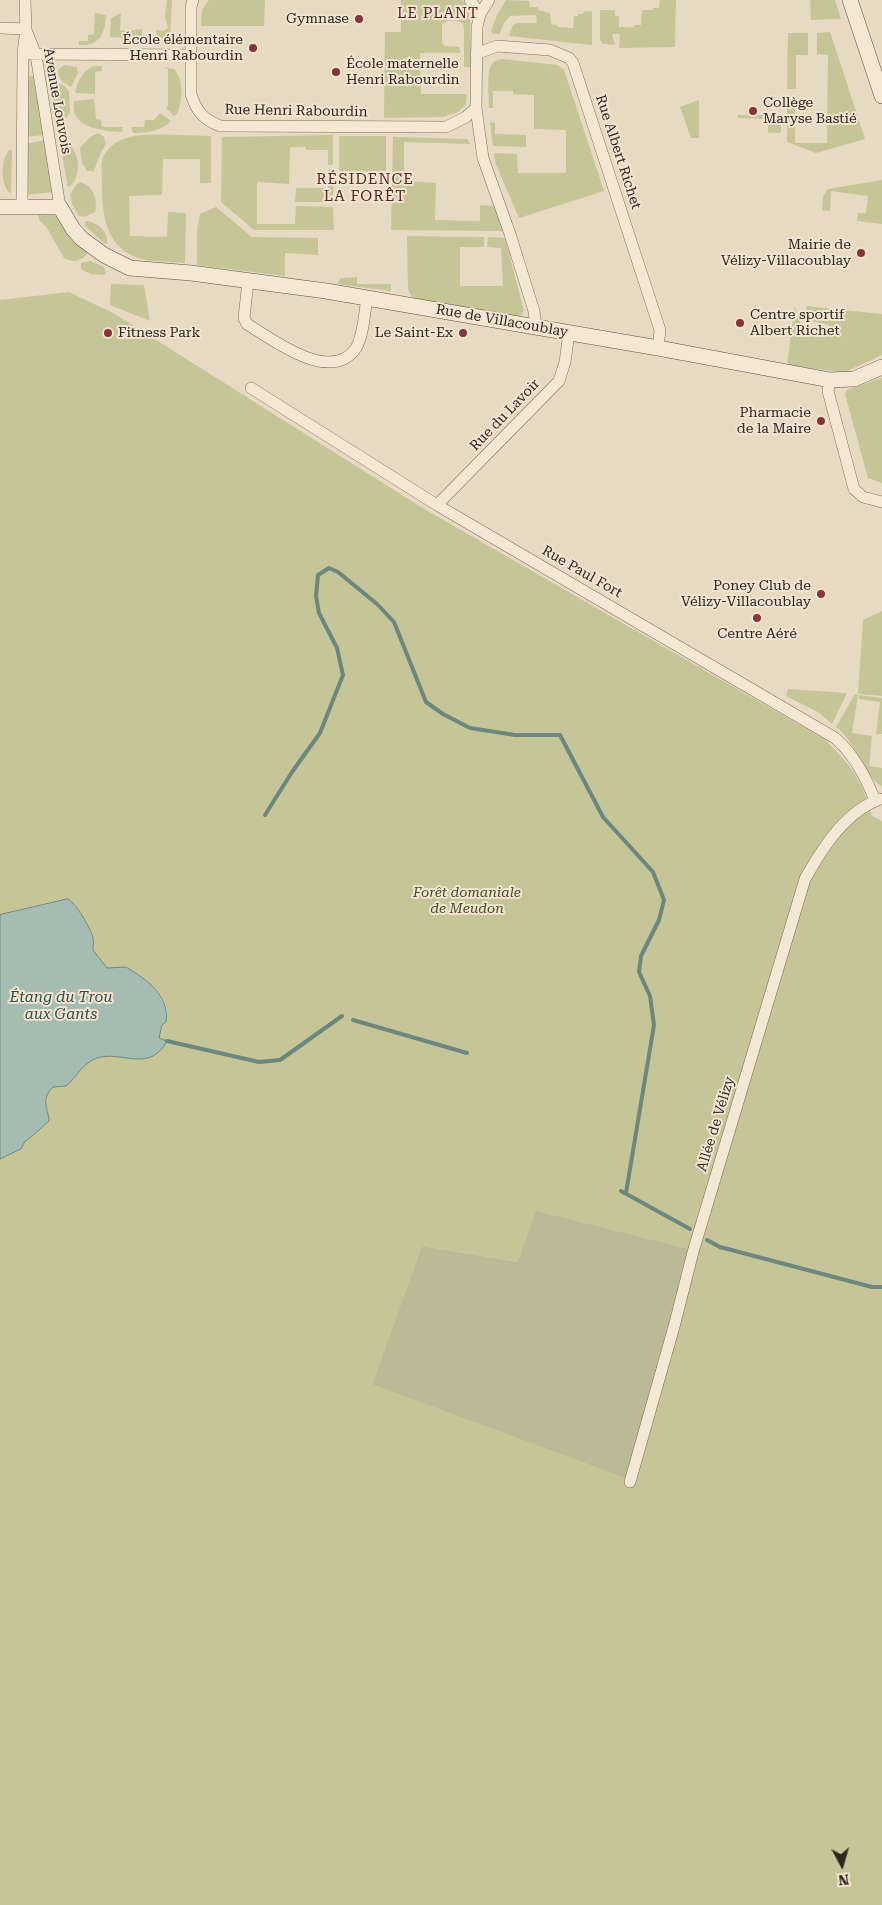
<!DOCTYPE html>
<html>
<head>
<meta charset="utf-8">
<style>
  body { margin:0 }
  #map { position:relative; width:882px; height:1905px; overflow:hidden; background:#e8d9c2; font-family:"Roboto Serif",serif }
  canvas { display:block }
  .north { position:absolute; left:817px; top:1840px; width:50px; height:50px; -webkit-text-stroke:4px #f1e4d1; paint-order:stroke; rotate:174deg; font-size:14px; font-weight:700; line-height:20px; text-align:center; color:#32251e }
  .north::after { content:''; display:block; margin:auto; width:18px; height:22px; background:#32251e; clip-path:polygon(50% 0,100% 100%,50% 72%,0 100%) }
</style>
</head>
<body>
<div id="map">
<canvas width="882" height="1905"></canvas>
<div class="north">N</div>
</div>
<script>
const ctx = document.querySelector('canvas').getContext('2d');
ctx.lineJoin = 'round';
function fill(path, color) { ctx.fillStyle = color; ctx.fill(path, 'evenodd'); }
function strokePath(path, color, width, dash) { ctx.strokeStyle = color; ctx.lineWidth = width; ctx.lineCap = dash ? 'butt' : 'round'; ctx.setLineDash(dash || []); ctx.stroke(path); }
function write(font, color, halo, rows, align = 'center') {
  ctx.font = font + ' "Roboto Serif",serif'; ctx.lineWidth = 4; ctx.setLineDash([]); ctx.textBaseline = 'middle'; ctx.strokeStyle = halo; ctx.fillStyle = color; for (const [text, x, y, turn = 0] of rows) {
    ctx.save(); ctx.translate(x, y); ctx.rotate((+turn || 0) * Math.PI / 180); ctx.textAlign = isNaN(turn) ? turn : align; if (halo) ctx.strokeText(text, 0, 0); ctx.fillText(text, 0, 0); ctx.restore();
  }
}
const green = new Path2D(`
  M167,0H172L170,37L157,38L156,30L163,31L168,28L165,16Z
  M209,0H265L264,26H201L202,10Z
  M401,0H461L465,3L470,16L471,67H464V29L463,24C456,19 448,20 442,24V43L445,46L459,47L461,53H420L421,94H467L466,104L458,112L443,117L384,118L385,32H401Z
  M506,0L529,1L530,7H538V10L550,13L551,24L557,25V27L573,28L574,16H578V14H583L584,11H592V45L509,36L513,25L518,23H537L536,15L510,16L504,23L500,34H493L491,31L497,15Z
  M660,0H676L675,47L619,48L620,34H612L615,45L603,44L600,40V10H615V16H619V27H634L635,25H641L642,10H653V8H659Z
  M810,0H835L841,19L811,20Z
  M95,13L106,15C105,34 100,46 79,45V41H88V35L94,34Z
  M121,13L120,30L129,31L142,29V39L110,37L111,18Z
  M830,32L865,139L816,153L787,142V102H795V143H827L828,55L817,54V33Z
  M788,33H808V55H796V89H787Z
  M502,59L557,65L564,70L604,191L519,218L495,162L494,153L517,154L518,173H566V130L534,129V95L513,94V91H493V108H489C489,97 486,72 492,64C494,60 498,60 502,59Z
  M64,65L77,67L78,73L71,87C63,82 58,79 58,70Z
  M93,66H102V71L95,72V94L75,93C77,81 83,72 93,66Z
  M164,67L174,69C184,80 183,100 177,114L174,116L166,108L168,105V69Z
  M25,76H33L44,135L25,137Z
  M50,80L65,86L69,92L70,111L69,115L63,120V126L59,129L56,125Z
  M94,99L96,119L101,120L102,127H123L122,132C102,131 69,128 74,101Z
  M699,100V138H691L680,107Z
  M160,113L171,121C162,131 146,133 133,133L131,127H144L145,120H154Z
  M738,115H781V133H768V119L738,118Z
  M490,122L495,123V134L526,135V147L493,146Z
  M98,133L104,137L106,144L101,152L94,171H87L82,163L80,148L90,137Z
  M178,135L211,136V183H200V159H163L162,195L129,196L130,236L167,237L168,212L186,213L185,263C168,261 144,263 129,254C102,239 102,204 102,178C102,170 100,162 104,155C107,150 112,145 117,142C135,132 159,135 178,135Z
  M333,135V165H328V150H306V147H290L289,184L257,182V224H295L296,206L333,207L334,230H254L221,202L222,137Z
  M339,136H386V172L339,171Z
  M393,137L467,139L470,144L404,142V181L436,183L435,220L480,221V205L496,206L505,231L391,230Z
  M59,138C79,141 85,178 68,187Z
  M45,140L54,192L25,195V144Z
  M10,149L12,152L11,194C0,186 0,158 10,149Z
  M328,170H334L333,202H295L296,188H328Z
  M882,180V224L857,221L858,213H866L868,196L831,191L830,211L822,210L823,196L828,189Z
  M80,182C94,186 98,200 95,212L84,217L79,216L72,204L70,194L77,184Z
  M216,207L252,237L318,238V255L285,253V276L197,265V230L200,214Z
  M38,213H55L80,245L88,253C82,261 73,263 64,258L47,228L39,220Z
  M86,221C97,222 109,231 107,243L105,244L84,225Z
  M407,236L484,237V247H460V286H503L501,248L487,247L488,237L505,238L524,311L521,315L513,318L416,302L409,292L408,287Z
  M91,261L104,267L106,272L104,275L91,274L81,269V263Z
  M357,277V284H391V291L337,284L341,278Z
  M111,284L144,285L150,321L110,305Z
  M69,292L115,314L421,507L824,739C850,764 863,780 872,816L882,821V1905H0V1159L21,1150L25,1141L33,1136L37,1131L44,1125L49,1116C44,1106 44,1096 53,1087L66,1086C73,1080 77,1071 84,1065C101,1050 126,1059 146,1059L167,1042L159,1038C160,1030 164,1024 166,1016C172,995 141,976 126,967L107,968L93,950C93,946 94,942 93,937C91,928 76,903 68,899L0,915V300ZM422,1246L518,1262L658,1370L372,1384Z
  M795,306C800,327 805,334 827,336L829,325L811,321L806,315V306L882,314V355L847,371L840,372L787,365Z
  M882,378V483L868,478L845,394L847,390Z
  M882,611V696L858,694L863,620Z
  M788,689L847,693L832,724L818,712L786,696Z
  M855,694L858,695L852,733L872,736L869,766L882,768V786C868,782 854,739 836,727Z
  M859,695L882,698V734H876L880,702L859,699Z`);
const cemetery = new Path2D(`
  M536,1211L692,1250L655,1369L658,1370L626,1478L372,1384L422,1246L518,1262Z`);
const water = new Path2D(`
  M68,899C76,903 91,929 93,938C94,942 93,946 93,950L107,968L126,967C147,980 170,995 166,1022L162,1025L159,1038L167,1041C149,1074 123,1050 97,1058C82,1063 77,1077 66,1086L53,1087C40,1100 48,1107 49,1121C43,1126 30,1139 25,1141L21,1149L0,1159V915Z`);
const stream = new Path2D(`
  M265,815L292,772L320,733L343,675L337,648L319,613L316,596L318,575L329,568L338,572L377,604L394,622L426,702L443,714L470,728L515,735H560L603,817L653,872L664,900L659,920L641,956L639,972L650,996L654,1025L626,1193
  M353,1020L467,1053
  M167,1041L259,1062L280,1060L342,1016
  M621,1191L690,1229
  M707,1240L720,1247L872,1287H882`);
const street = new Path2D(`
  M193,0L191,7V94C196,111 203,119 220,126L446,127L466,117L476,108
  M470,0L480,14
  M489,0L480,14L477,27L476,108L483,158L510,234L534,311L536,327
  M0,28L26,29
  M26,30L36,55L60,207
  M30,54L192,55
  M476,54L497,46L550,50L569,58L573,63L660,330L658,348
  M22,207L23,53L26,29L25,0
  M248,281L244,318L247,324C272,339 331,385 356,348C364,334 364,314 367,299
  M830,380L828,391L854,489L863,497L882,502
  M251,388L437,505L835,738C853,753 867,779 875,801
  M437,505L559,381L565,362L569,333
  M630,1482L675,1323L693,1252L805,879C823,847 845,812 880,799`);
const secondary = new Path2D(`
  M850,0L882,96
  M0,207H60L73,229L82,239L104,255L130,268L191,273L326,291L658,348L830,380L854,379L882,367`);
const markers = [
  [359,19,5,"#88323c"],
  [253,48,5,"#88323c"],
  [336,72,5,"#88323c"],
  [753,111,5,"#88323c"],
  [861,253,5,"#88323c"],
  [740,323,5,"#88323c"],
  [108,333,5,"#88323c"],
  [463,333,5,"#88323c"],
  [821,421,5,"#88323c"],
  [821,594,5,"#88323c"],
  [757,618,5,"#88323c"]
];
const poiNames = [
  ["Gymnase",349,19],
  ["École élémentaire",243,40],
  ["Henri Rabourdin",243,56],
  ["École maternelle",346,64,"left"],
  ["Henri Rabourdin",346,80,"left"],
  ["Collège",763,103,"left"],
  ["Maryse Bastié",763,119,"left"],
  ["Mairie de",851,245],
  ["Vélizy-Villacoublay",851,261],
  ["Centre sportif",750,315,"left"],
  ["Albert Richet",750,331,"left"],
  ["Fitness Park",118,333,"left"],
  ["Le Saint-Ex",453,333],
  ["Pharmacie",811,413],
  ["de la Maire",811,429],
  ["Poney Club de",811,586],
  ["Vélizy-Villacoublay",811,602],
  ["Centre Aéré",757,634,"center"]
];
const streetNames = [
  ["Avenue Louvois",57,101,80],
  ["Rue Henri Rabourdin",296,111,1],
  ["Rue Albert Richet",618,152,72],
  ["Rue de Villacoublay",502,321,10],
  ["Rue du Lavoir",505,415,-46],
  ["Rue Paul Fort",582,572,30],
  ["Allée de Vélizy",716,1124,-73]
];
const parkNames = [
  ["Forêt domaniale",467,893],
  ["de Meudon",467,909]
];
const neighbourhoodNames = [
  ["LE PLANT",438,14],
  ["RÉSIDENCE",365,180],
  ["LA FORÊT",365,197]
];
const waterNames = [
  ["Étang du Trou",61,998],
  ["aux Gants",61,1015]
];
fill(green, '#c5c597');
fill(cemetery, '#baba96');
fill(water, '#a4bcb2');
strokePath(water, '#6c887e', 1);
strokePath(stream, '#6c887e', 4);
strokePath(street, '#806b5b', 12);
strokePath(secondary, '#624c3e', 16);
strokePath(street, '#f4e7d4', 11);
strokePath(secondary, '#f4e7d4', 15);
for (const [x, y, r, color] of markers) { const dot = new Path2D(); dot.arc(x, y, r, 0, 2 * Math.PI); ctx.fillStyle = color; ctx.fill(dot); strokePath(dot, '#f1e4d1', 2); }
write('14px', '#32251e', '#f1e4d1', poiNames, 'right');
write('14px', '#32251e', '#f1e4d1', streetNames);
write('italic 14px', '#474c27', '#f1e4d1', parkNames);
ctx.letterSpacing = '1px';
write('15px', '#592722', '#f1e4d1', neighbourhoodNames);
ctx.letterSpacing = '0px';
write('italic 15px', '#2f504a', '#f1e4d1', waterNames);
</script>
</body>
</html>
